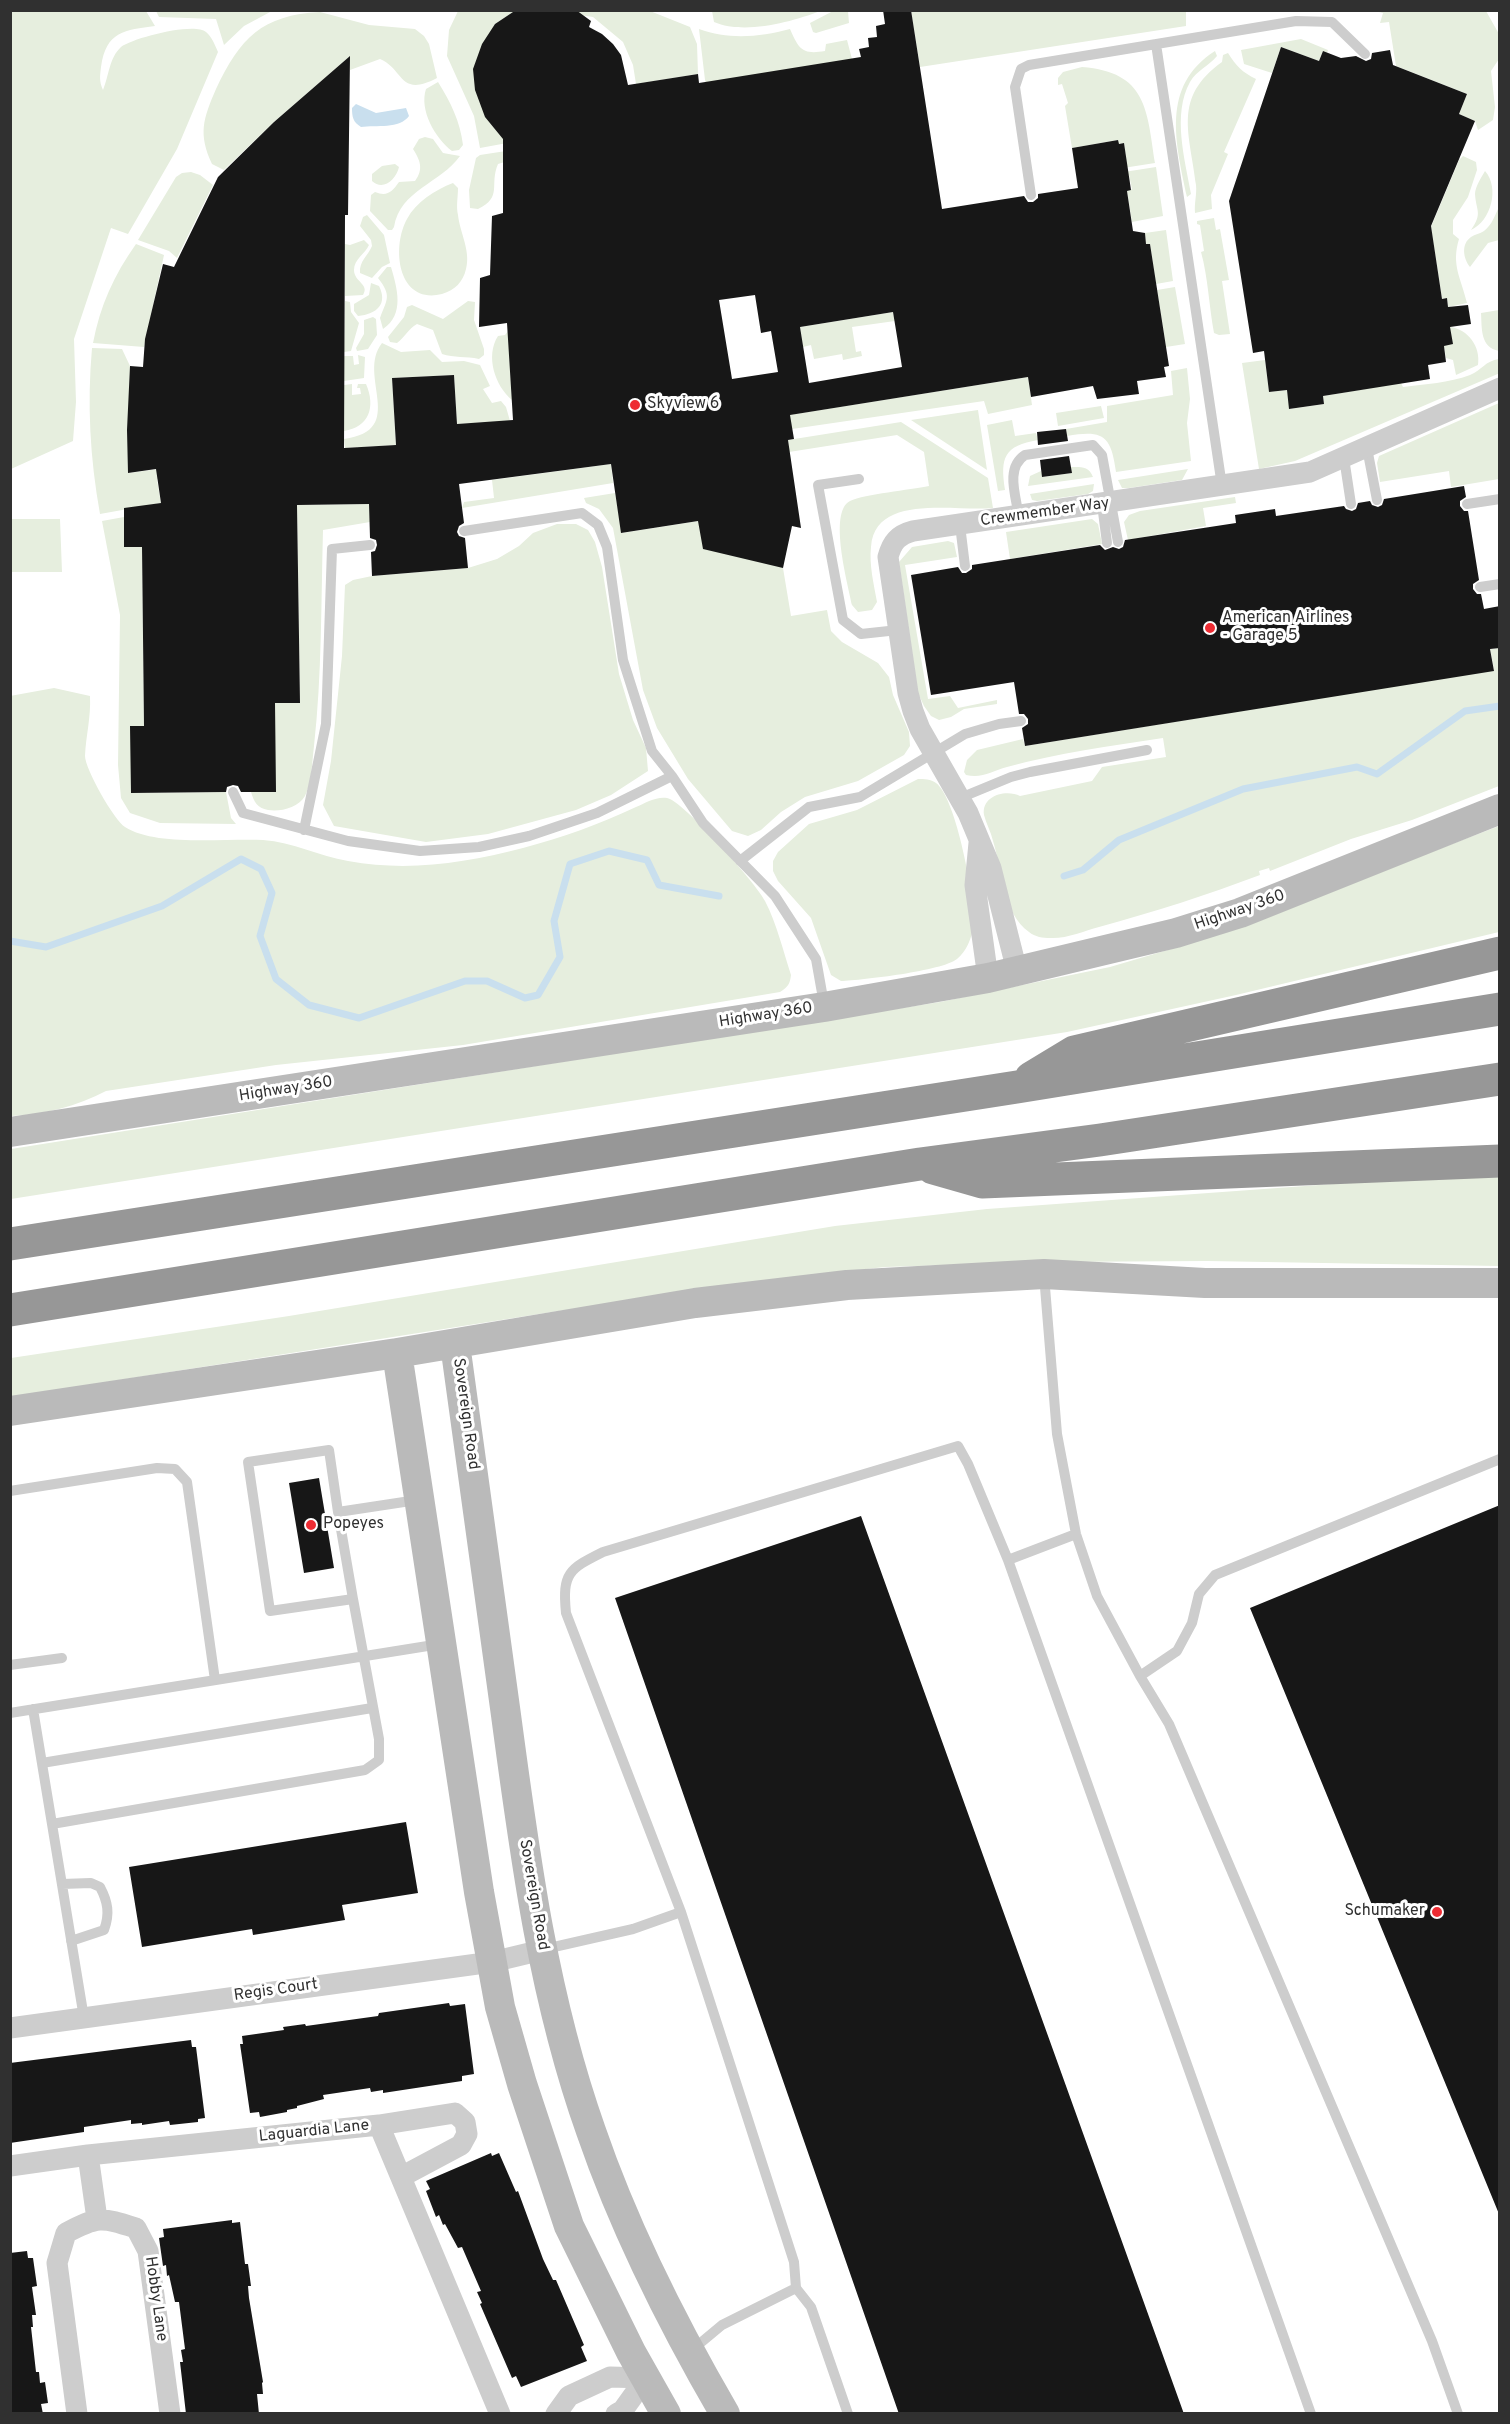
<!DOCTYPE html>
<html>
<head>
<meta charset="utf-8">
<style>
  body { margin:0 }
  #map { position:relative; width:1510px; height:2424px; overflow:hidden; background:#fff; font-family:Overpass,sans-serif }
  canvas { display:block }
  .frame { position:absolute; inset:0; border:12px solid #303030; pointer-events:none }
</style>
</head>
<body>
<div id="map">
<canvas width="1510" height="2424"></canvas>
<div class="frame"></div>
</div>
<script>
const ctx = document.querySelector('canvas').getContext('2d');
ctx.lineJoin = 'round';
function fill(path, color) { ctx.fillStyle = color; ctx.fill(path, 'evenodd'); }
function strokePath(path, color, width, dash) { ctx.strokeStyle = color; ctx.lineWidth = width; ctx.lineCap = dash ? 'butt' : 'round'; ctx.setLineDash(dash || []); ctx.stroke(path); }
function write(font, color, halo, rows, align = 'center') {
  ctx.font = font + ' Overpass,sans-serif'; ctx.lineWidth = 6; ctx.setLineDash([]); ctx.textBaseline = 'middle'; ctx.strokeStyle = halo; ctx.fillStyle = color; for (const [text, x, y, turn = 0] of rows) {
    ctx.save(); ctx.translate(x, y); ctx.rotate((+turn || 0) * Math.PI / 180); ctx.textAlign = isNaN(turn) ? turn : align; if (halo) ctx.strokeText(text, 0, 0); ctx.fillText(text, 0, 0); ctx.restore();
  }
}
const green = new Path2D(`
  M835,10L848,11L849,23L816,33L813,32L810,23Z
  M1081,10L1109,12L1117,10L1186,11V26L920,67L911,11Z
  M10,11H146L155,26C125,30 106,31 101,67C100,76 99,81 103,90C109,76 109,58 121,47C133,38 194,22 206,32C212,37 215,45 218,52L177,149L128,234L111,228L74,339L76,402L73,441L11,469Z
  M156,11H272L244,26L224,45L216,19L159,17Z
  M458,11H542L518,141L480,148L474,116L447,56L449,30Z
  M553,11H650L690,27L697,44L698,74L636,84L633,65L623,42L593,17Z
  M712,11V10L820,11C792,22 744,35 714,22Z
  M1375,11H1486L1499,34V59L1491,71L1495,107L1493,120L1478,130L1475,121L1459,114L1467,94L1396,66L1389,22L1380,23L1383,13Z
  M320,12L369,25L415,29L424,36L429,44L437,78C399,98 404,69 380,59L350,70L349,57L274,122L224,170L212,164C198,134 203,119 216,89C240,38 262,15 320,12Z
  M699,29C729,40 760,37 790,29C799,49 802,55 825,51L826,44L847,40L852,59L710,95L705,80Z
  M1301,39L1328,50L1327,53L1323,51L1319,61L1281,47L1272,73L1244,64L1241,50Z
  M1215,51L1217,56C1209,66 1197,70 1190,82C1172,115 1185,159 1191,194L1187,197C1176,144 1160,86 1215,51Z
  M1228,53C1236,66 1242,72 1256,79L1224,152L1228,154L1211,195L1212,209L1195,213C1194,204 1197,194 1196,185C1190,133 1172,98 1222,62L1223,55Z
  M1082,67C1147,72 1147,110 1155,163L1123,168L1126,157L1124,143L1118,144V140L1072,148L1065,106L1068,103L1062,84L1058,85V78L1063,72Z
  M438,82C451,103 460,121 463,145L459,150L452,151C435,138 419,110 426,89Z
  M425,137L433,139L443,153L460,156C441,183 400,190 394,227L392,230H388L370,211L371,195L375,192C387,197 392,192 399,182L415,181C424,169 420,160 413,149L419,139Z
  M506,151L508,161L498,164C489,185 503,197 478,209L470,208L469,190L476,158L480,155Z
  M1463,156L1476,162L1477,170L1468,197L1453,220V234L1459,239C1451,265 1461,278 1467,303L1448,307L1447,298L1442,299L1431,227L1459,160Z
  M395,164L399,167C396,180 383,191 372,181V174L382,166Z
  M1156,167L1163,216L1132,222L1127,191L1132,189L1129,175H1125L1124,172Z
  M1485,171C1500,188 1491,221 1471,230C1483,213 1476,211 1475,194C1475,187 1481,178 1485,171Z
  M191,172L200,175L213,185L177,258L169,251L138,240L176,177L182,173Z
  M453,183L458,188C458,197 456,206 458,215C460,233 471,251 466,269C463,282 455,290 442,294C398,305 391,248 407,219C416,202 435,190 453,183Z
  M1499,207V240L1488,243L1470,267C1463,258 1461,244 1471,237C1475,234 1480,234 1484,231C1492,225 1495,215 1499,207Z
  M367,215L384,235L390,263L382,267L372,278L360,273C359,261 368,256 372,246L371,240L360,226L363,217Z
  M1214,218L1216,230L1220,229L1229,280L1222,281L1230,334L1219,335L1214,333C1209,306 1208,277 1201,252L1204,251L1200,225L1197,224V221Z
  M1166,230L1173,281L1156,284L1150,244H1146L1145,233Z
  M364,240L369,245C365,254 354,259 354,270C354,282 370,284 363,295L345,296V244L350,245Z
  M136,244L164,255L144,347L93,343C100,306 114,275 136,244Z
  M387,267H391C397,288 405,314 383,329L380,318C387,299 392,296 378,278Z
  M371,283L379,286C388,304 377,314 358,316L354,311V304L369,295Z
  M1175,287L1185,344L1166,347L1157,290Z
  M345,301L350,302L351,312L359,323L351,351L344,352Z
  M468,301L475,302L474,320L484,349V355L479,359C466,356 454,358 442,354L433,330L417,324C408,329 405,337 397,343L390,342L388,337L404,317L407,307L412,305L443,319Z
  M1499,310L1500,351H1499C1480,347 1482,329 1481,313Z
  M893,312L895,321L852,327L856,352L861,351L862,356L843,360L842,354L814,359L811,345L803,347L800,327Z
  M373,317L376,319L377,335L368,349L357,351L356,348L364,334V320Z
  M1450,327C1468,329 1481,347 1478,365L1456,375L1453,360L1446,358L1444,346Z
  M508,331L512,400C495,386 485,356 498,336L505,335Z
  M382,343L401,352L430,350L442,362L464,361L480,365L490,386L483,389L492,403L501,401L506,407L510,421L457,424L454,375L392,378L396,445L345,448L344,439C409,430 356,376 382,343Z
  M92,348L122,349L130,366L128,469L129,473L166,468L157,480L161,503L100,514C90,458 87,404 92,348Z
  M358,355L365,357L364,378L344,381V356H353L354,365L359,364Z
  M1499,359L1500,373L1295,461L1259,469L1242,363L1265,360L1269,392L1287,390L1290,409L1324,404L1323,396L1401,383L1403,387C1425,384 1449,383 1470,375C1482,370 1485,361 1499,359Z
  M1187,368L1190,399L1187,423L1191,461L1116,472C1111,435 1103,430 1067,436L1066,429L1107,422V406L1173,395L1171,371Z
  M1028,377L1032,405L988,414L984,401L792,429L789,415Z
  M352,384V395L361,394L360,388H357L358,384H366C376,407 369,427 344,431V385Z
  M1499,403V479L1451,487L1449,471L1380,482L1377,463L1379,456Z
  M1101,406L1104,418L1058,426L1056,413Z
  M978,410L987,470L911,420Z
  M1012,420L1015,436L1036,433L1038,440C1004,446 1000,457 1005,490L998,491L987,425Z
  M901,422L988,478L993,508C955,512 875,493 871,547C869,565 874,585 877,602L872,610L858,612L852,605C848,584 828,512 850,501C865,494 910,490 929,486L924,452L897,435L789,452L788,440Z
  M611,464L613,483L462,508L464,502L494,498L492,480Z
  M1071,467C1081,467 1089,466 1093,477L1028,486L1030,476L1041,471L1043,477L1071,473Z
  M1188,469L1182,480L1129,488H1122L1118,480Z
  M1094,484L1093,491L1088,494L1037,501L1032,500L1030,494Z
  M615,493L622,533L698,521L783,568L791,616L827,610L831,631L842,642L878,663L889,677L893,695L909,732L910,746L904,755L858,781L805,797L781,812L761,830L748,836L732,831L688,779L657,728L643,690L613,528L599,509L586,503L584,498Z
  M1235,497L1236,503L1203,508L1206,526L1128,540L1124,522L1129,515L1140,511Z
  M369,504L370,522L323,530C321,602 322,675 314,746C312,762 312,782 305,796C298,808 280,812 268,810C257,808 254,802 251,792L275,703H300L297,505Z
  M124,517V547H142L144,726H131V793L226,792L231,818L236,824L160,823L130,813L121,798L118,765L120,615L102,521Z
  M10,519H60L62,572H11Z
  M1092,519L1098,524L1102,544L1010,559L1006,532Z
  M557,524H576L588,530L595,542L602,567L619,674L633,720L646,748L648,771L611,795L576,810L488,834L426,842L334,826L323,805L331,761L342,656L345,585L353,580L372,576L468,568L497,559L519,546L533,533Z
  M948,541L954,543L957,557L905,565L928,699L950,696L958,708L997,700V704L964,709L951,717L939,720L931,716L924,706L918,693L899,562L912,547Z
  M1499,648V786L1412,820L1351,839L1270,871L1269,868L1259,871L1260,875C1207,895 1154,912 1099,927C1084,931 1066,939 1050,938C1043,938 1035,937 1029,932C1003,914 1002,869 993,841C991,832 986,823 984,815C981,795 1007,789 1020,796L1092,781L1102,767L1166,757L1163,738C1110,746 1058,753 1007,767C992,771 982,779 966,775L964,772L967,760L977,750L1023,739L1025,746L1494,670L1490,649Z
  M54,688L90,696C91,718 86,735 85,756C85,769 114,820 125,827C156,847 226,838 263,840C293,842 319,856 348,861C408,872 465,863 523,848C564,837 597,825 636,807C645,803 657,796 667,798C682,800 757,884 765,901C777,924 783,951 791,975C790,984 788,987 780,992L463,1045L276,1065L106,1091C78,1106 43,1115 11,1116L10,696Z
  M918,779C924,779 931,779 936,783C956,797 976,902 973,927C972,938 966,952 957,959C942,971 863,980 841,981L831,975L811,918L778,881L773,871V861L778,852L809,824L857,810Z
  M1499,826V932L1236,995L1067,1032L11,1199V1149L940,1002L1110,967L1205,939Z
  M1499,1172V1266L1207,1261L1046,1262L885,1267L809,1275L552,1312L11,1397V1358L289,1316L835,1226L987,1209Z`);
const water = new Path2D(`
  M356,104L376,113L406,108L409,116C400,129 376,125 361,127C353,122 352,117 352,108Z`);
const stream = new Path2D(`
  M1064,876L1083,870L1119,840L1243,789L1357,767L1377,774L1465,711L1500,706
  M10,941L46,947L162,906L241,859L261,869L272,893L260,936L276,979L309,1005L359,1018L465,981H487L525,998L538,995L560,957L554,921L570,864L609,851L647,860L659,885L719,896`);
const building = new Path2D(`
  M516,10H576L591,21L589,27L602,34L613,44L621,55L628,85L698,74L699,83L861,57L859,49L869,47L868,38L877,37L876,26L885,24L883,10H911L942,209L1024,196L1028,202H1033L1038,198V194L1078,188L1072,148L1118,140L1119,144L1124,143L1131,190L1127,191L1133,231L1145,233L1146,244H1150L1169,366L1164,367L1166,377L1137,381L1139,394L1097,399L1093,386L1031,397L1028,377L790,415L794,439L788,440L801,528L792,526L783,568L703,549L698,521L621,533L611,464L459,484L464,523L459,526L457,532L459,536L465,538L468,568L372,576L371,552L375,551L377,545L376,540L370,538L369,504L297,505L300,703H275L276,792H241L238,786L233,785L227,787L226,792L131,793L130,726H144L142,547H124V508L161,503L156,469L128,473L127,430L130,366L143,367L145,339L163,264L174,267L218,177L274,122L350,56L348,215H345L344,448L396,445L392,378L454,375L457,424L513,420L507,323L479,327L480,278L490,275L492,216L503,213V139L485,117L475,90L473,69L482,44L495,24ZM755,295L761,333L771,331L778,372L732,379L719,300ZM893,312L902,367L809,383L800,327Z
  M1281,47L1319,61L1323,51L1341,58L1356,56L1366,61L1371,59L1372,53L1390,50L1393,65L1467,94L1459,114L1475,121L1431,226L1442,299L1447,298L1448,307L1468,305L1471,324L1450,327L1453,344L1444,346L1446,362L1428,365L1430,379L1323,396L1324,404L1289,409L1287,390L1269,392L1264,351L1253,353L1229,201Z
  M1066,429L1068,441L1038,445L1037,432Z
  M1069,456L1072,473L1042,477L1040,460Z
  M1464,486L1466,497L1460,501V506L1464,511H1468L1479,580L1473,584V589L1477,594H1481L1484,609L1500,606V648L1490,649L1494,671L1025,746L1022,728L1028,724V719L1024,714H1019L1014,682L931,695L911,575L958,567L962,573H966L972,569V565L1100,545L1105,550L1113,547L1119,549L1123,547L1125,540L1236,523L1235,515L1275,509L1276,516L1344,506L1346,509L1352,511L1356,509L1358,503L1370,501L1372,505L1378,507L1382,505L1384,499Z
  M319,1478L334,1568L304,1573L289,1483Z
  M1500,1505V2213L1499,2214L1250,1608Z
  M861,1516L1184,2414H899L615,1598Z
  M406,1822L418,1893L342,1905L345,1920L253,1935L252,1929L142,1947L129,1867Z
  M449,2003L450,2006L465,2004L474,2074L462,2076V2081L383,2093V2090L371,2092L370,2088L323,2095L324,2099L297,2106V2108L287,2110V2112L260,2117L259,2112L250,2113L240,2044H243L242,2036L284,2030L283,2027L305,2024L306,2026L378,2016L379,2013Z
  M191,2040L192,2047H196L205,2118L198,2119V2122L170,2125L169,2121L142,2125V2123L131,2124V2120L84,2127V2132L10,2143V2063Z
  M491,2153L492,2156L499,2153L516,2192L518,2191L543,2259L553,2280H556L584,2345L581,2347L587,2361L521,2387L516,2376L512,2378L480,2304L482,2303L477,2292L481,2291L462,2247L458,2248L445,2224L443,2225L439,2215L436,2217L426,2191L430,2189L426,2181Z
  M232,2220V2223L240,2222L245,2264H248L251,2286H248L249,2298L263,2382L262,2383L263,2394H257L259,2414H186L180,2362H183L181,2350L185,2349L179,2302H175L169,2275L167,2276L166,2265L163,2266L159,2238L164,2237L163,2229Z
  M27,2251L28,2258H33L37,2286L32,2287L36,2315H32L33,2327H31L36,2372H39L40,2383L45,2382L48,2403L41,2404L43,2414H10V2253Z`);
const lane = new Path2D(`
  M1156,44L1222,486
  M1031,195L1015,87L1021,69L1029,65L1296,21L1332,22L1365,54
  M1367,448L1377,500
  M1344,458L1351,504
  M859,479L818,485L843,620L861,634L898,630
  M1102,504L1107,543
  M1467,504L1500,499
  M1019,517C1016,496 1005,468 1025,455L1093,445L1102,455L1118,542
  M960,525L965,566
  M464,531L582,513L598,525L607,547L623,660L652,751L672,776L703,823L775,896L816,959L824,1004
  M1480,587L1500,584
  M233,792L243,813L348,841L420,851L479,847L529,836L597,813L672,776
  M960,798L1011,777L1030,772L1147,750
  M304,830L326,724L332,549L370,545
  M740,861L809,807L860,797L965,734L999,724L1021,721
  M1044,1275L1057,1434L1076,1534L1097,1596L1140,1676L1169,1724L1432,2341L1458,2414
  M10,1491L157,1468L175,1469L187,1482L215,1680
  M338,1512L353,1599
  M1008,1560L1076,1534
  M10,1665L62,1658
  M1140,1676L1177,1651L1192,1623L1199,1594L1215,1575L1500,1459
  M33,1709L84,2018
  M10,1713L440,1644
  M42,1763L372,1708
  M52,1824L365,1770L379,1760V1739L353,1599L270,1611L248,1462L329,1450L338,1512L417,1500
  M62,1884L91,1883L100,1887C108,1902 110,1914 104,1930L71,1941
  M681,1912L566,1613C562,1573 569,1569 603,1552L958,1446L968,1464L1008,1560L1311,2414
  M545,1949L633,1929L681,1912L794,2262L796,2288L722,2325L692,2350
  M796,2288L811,2307L848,2414`);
const street = new Path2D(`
  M979,843L975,885L988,978
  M1017,971L991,868L968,813L920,729L913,711L908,693L888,557C892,542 898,535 913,531L1310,472L1500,388
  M10,2028L492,1962L542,1950
  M379,2125L455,2113L465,2122L467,2134L461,2145L401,2177
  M88,2155L97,2219
  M10,2166L88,2155L379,2125L500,2414
  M77,2414L57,2263L66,2233C98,2216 101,2217 136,2228L148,2251L170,2414
  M556,2414L569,2396L610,2377L646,2378
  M616,2414L623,2410L646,2378`);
const secondary = new Path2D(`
  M10,1132L824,1007L988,978L1176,933L1240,913L1500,809
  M455,1344C472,1467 489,1591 506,1715C525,1857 543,1996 591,2131C625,2230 672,2323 725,2414
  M397,1353L479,1892L500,2007L522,2084L569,2226L631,2352L666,2414
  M10,1411L397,1353L695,1303L847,1285L1044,1274L1205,1283H1500`);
const highway = new Path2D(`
  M1031,1078L1074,1052L1500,953
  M933,1168L982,1182L1500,1161
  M10,1244L1017,1087L1500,1009
  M10,1310L920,1164L1100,1140L1500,1079`);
const markers = [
  [635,405,6,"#ee2c33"],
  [1210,628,6,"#ee2c33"],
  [311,1525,6,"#ee2c33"],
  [1437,1912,6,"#ee2c33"]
];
const poiNames = [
  ["Skyview 6",647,405],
  ["American Airlines",1222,619],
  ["- Garage 5",1222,637],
  ["Popeyes",323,1525],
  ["Schumaker",1425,1912,"right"]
];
const streetNames = [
  ["Crewmember Way",1045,513,-8],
  ["Highway 360",1240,911,-19],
  ["Highway 360",766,1016,-9],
  ["Highway 360",286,1090,-9],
  ["Sovereign Road",465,1414,82],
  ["Sovereign Road",533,1895,80],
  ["Regis Court",276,1991,-8],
  ["Laguardia Lane",314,2132,-6],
  ["Hobby Lane",155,2299,82]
];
fill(green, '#e6eede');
fill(water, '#c9dfee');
strokePath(stream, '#c9dfee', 7);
fill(building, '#171717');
strokePath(lane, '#cdcdcd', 10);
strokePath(street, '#cdcdcd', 21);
strokePath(secondary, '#bababa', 30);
strokePath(highway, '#979797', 33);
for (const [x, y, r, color] of markers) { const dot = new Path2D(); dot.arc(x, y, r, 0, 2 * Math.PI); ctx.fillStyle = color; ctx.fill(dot); strokePath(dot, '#fff', 2); }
write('16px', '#303030', '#fff', poiNames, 'left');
write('16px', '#303030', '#fff', streetNames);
</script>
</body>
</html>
